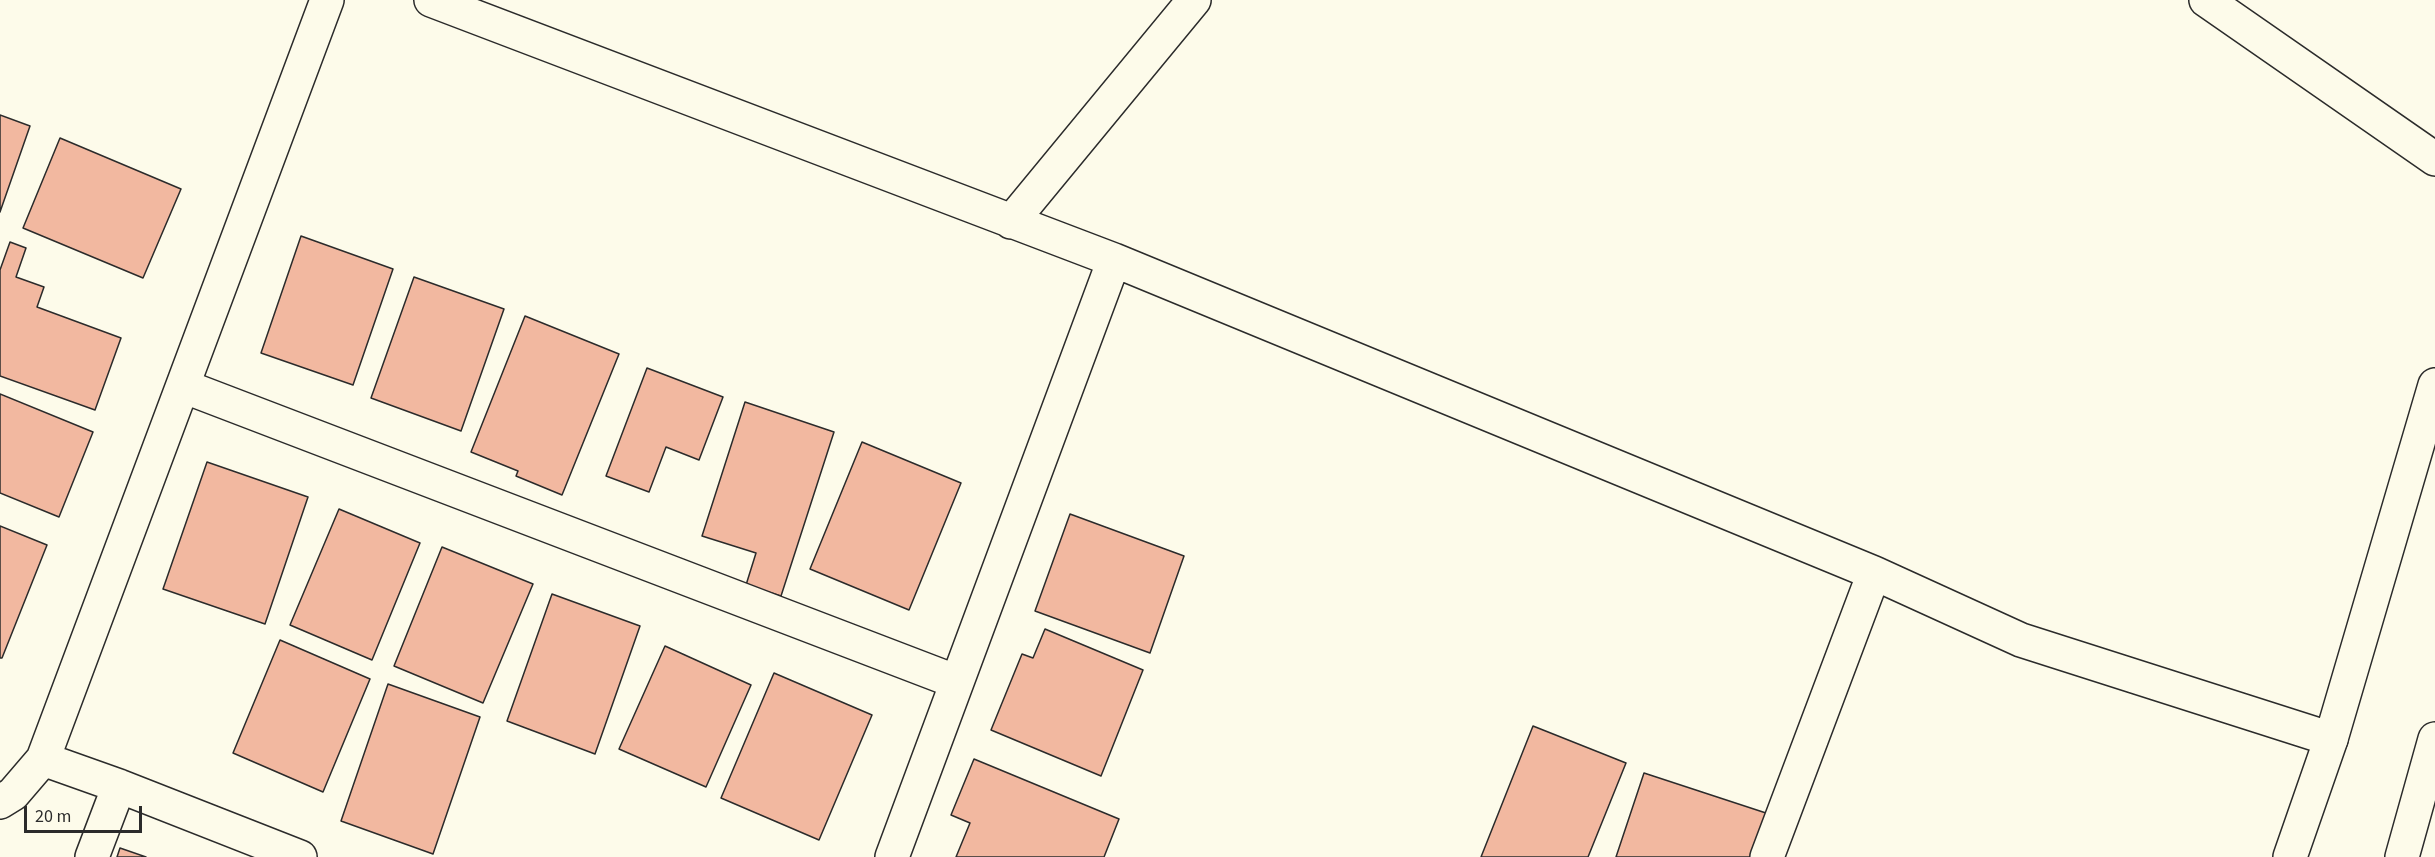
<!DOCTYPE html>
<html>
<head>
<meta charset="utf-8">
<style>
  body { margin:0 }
  #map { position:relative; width:2435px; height:857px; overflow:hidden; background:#fdfbea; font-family:"Source Sans 3",sans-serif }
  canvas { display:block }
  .scale { position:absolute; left:24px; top:806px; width:118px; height:27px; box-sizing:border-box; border:3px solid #2b2b2b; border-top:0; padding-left:8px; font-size:18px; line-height:21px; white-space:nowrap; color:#2b2b2b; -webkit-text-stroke:4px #fdfbea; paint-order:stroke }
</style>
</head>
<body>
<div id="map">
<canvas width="2435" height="857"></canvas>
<div class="scale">20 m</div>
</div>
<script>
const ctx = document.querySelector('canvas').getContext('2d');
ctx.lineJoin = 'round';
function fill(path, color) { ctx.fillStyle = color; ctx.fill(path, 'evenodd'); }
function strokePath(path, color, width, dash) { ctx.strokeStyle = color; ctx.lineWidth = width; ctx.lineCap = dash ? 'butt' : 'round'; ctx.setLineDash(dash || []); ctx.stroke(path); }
const building = new Path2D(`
  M0,115L30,126L0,212Z
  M60,138L181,189L143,278L23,228Z
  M301,236L393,269L353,385L261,353Z
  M10,242L26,248L16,277L44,287L37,307L121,338L95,410L0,376V270Z
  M414,277L504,309L461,431L371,398Z
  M525,316L619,354L562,495L516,476L518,471L471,452Z
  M647,368L723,397L699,460L666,447L649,492L606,476Z
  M0,394L93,432L59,517L0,493Z
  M745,402L834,432L781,596L746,585L756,553L702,536Z
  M862,442L961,483L909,610L810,569Z
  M207,462L308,497L265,624L163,589Z
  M339,509L420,543L372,660L290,625Z
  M1070,514L1184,556L1150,653L1035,611Z
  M0,526L47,545L2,658H0Z
  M442,547L533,584L483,703L394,666Z
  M552,594L640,626L595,754L507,721Z
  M1045,629L1143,670L1101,776L991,730L1022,654L1033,658Z
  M280,640L370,679L323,792L233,753Z
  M665,646L751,685L706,787L619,749Z
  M774,673L872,715L819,840L721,798Z
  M388,684L480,717L433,854L341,821Z
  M1533,726L1626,763L1588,857H1481Z
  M974,759L1119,819L1104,857H956L970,823L951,815Z
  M1644,773L1769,814L1755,857H1616Z
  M120,848L146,857H117Z`);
const minor = new Path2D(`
  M431,0L1114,260L1874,573L2021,640L2331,739
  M2206,0L2435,159
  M1011,222L1194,0
  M183,386L957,682
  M0,802L13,794L43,759
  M92,857L119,786
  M300,857L119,786L43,759L327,0
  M892,857L1114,260
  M1767,857L1874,573`);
const major = new Path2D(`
  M2290,857L2331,739L2435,385
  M2402,857L2435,739`);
fill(building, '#f2b8a0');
strokePath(building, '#2b2b2b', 1.5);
strokePath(minor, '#2b2b2b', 36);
strokePath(major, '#2b2b2b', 36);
strokePath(minor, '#fdfbea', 33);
strokePath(major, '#fdfbea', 33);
</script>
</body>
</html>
